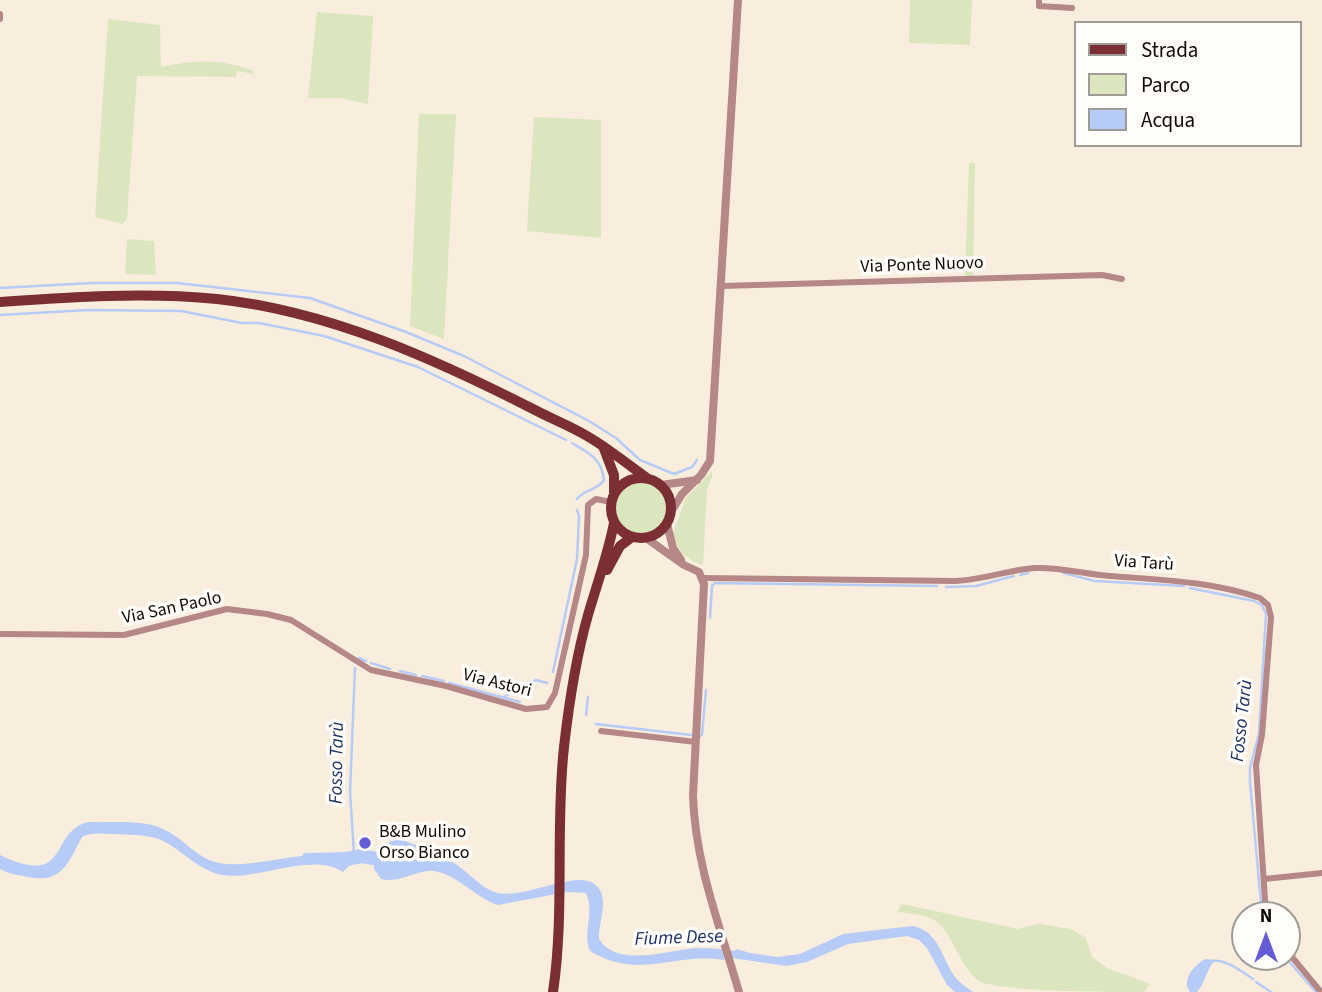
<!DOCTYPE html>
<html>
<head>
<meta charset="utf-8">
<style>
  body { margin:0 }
  #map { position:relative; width:1322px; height:992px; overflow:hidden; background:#f9eedd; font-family:"Source Sans 3",sans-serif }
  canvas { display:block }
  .legend { position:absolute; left:1074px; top:21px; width:228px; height:126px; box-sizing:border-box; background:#fffdf9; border:2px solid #9f9c98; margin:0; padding:9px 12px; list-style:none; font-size:21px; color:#0e0b06 }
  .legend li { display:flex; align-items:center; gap:14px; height:35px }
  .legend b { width:35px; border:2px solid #9f9c98 }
  .north { position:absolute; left:1231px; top:901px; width:70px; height:70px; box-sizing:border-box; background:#fffdf9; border:2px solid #9f9c98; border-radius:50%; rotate:0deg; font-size:19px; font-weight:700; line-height:28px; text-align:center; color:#0e0b06 }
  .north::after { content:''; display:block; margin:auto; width:24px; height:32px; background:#635cd5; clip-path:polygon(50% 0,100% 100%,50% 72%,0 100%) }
</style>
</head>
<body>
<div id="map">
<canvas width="1322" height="992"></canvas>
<ul class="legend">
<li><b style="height:9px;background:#7b2f34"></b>Strada</li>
<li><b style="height:19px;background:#dbe5be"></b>Parco</li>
<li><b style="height:19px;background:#b6cbf6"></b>Acqua</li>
</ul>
<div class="north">N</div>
</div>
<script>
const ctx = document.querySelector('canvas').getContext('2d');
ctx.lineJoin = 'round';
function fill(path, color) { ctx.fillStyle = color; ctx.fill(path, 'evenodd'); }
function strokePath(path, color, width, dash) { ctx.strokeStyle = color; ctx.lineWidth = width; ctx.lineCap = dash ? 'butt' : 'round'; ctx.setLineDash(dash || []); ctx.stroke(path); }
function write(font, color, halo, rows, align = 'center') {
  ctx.font = font + ' "Source Sans 3",sans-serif'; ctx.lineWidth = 7; ctx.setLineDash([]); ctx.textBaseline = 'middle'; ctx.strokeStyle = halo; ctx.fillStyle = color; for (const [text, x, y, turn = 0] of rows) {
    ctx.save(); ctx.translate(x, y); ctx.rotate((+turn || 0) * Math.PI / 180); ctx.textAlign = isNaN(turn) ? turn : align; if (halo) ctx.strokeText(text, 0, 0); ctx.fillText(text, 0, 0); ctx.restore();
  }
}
const green = new Path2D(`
  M910,0H972L970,45L909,43Z
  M317,12L373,16L368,104L340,98H308Z
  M108,19L160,25L161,67C194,60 221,58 254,71V74L237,71L236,77L137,76L127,219L122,224L95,217Z
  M419,114H456L444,339L410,326Z
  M534,117L601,120V238L527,231Z
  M969,163H975L973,278H965Z
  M127,239L154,241L156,275L125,274Z
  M712,471V477L707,490L703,565L694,562L682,553L674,540L673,533L686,498Z
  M614 508a28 28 0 1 1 56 0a28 28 0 1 1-56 0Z
  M902,904L1018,929L1039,924L1071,929L1086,938L1092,957L1107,968L1150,984L1144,992C1106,992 1011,992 980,982C973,978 967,969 963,962C941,923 944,916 897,912Z`);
const water = new Path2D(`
  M88,822C113,823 147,818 169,832C185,841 197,857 215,862C238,869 278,858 302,856L304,853L357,852V858L343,872C312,851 258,881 222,875C197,870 183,850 161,840C147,834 129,835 113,834C103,834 91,832 82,837C68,863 62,884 28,877C18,875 9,874 0,869V855C71,889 48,832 88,822Z
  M399,839C417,845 437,853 454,863C468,871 481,889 498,893C522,899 575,871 593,883C612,895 598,921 599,939C618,970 672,948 700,948C711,948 723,949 734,951L737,949L750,953L777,957L800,954L843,934L913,926C939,931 942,959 955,977C960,983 967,988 973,992H955L947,985L927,948L919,940L907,936L848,944L807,962L787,966L725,957L724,960C673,952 641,981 590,951C582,932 595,913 586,893L567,892L498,905C475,898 459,875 434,871C417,869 401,884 381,879L374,869C375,854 384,841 399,839Z
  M1205,959L1215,960C1206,970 1206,982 1197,992H1190C1181,979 1194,966 1205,959Z`);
const stream = new Path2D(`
  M0,288L91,283H177L310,298L406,332L464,356L589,421L616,438L640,460L674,474L692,467L697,460
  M0,315L88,310L181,311L242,323H259L324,336L418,367L566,440
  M572,443C589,453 602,459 604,480C597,491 584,489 577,499
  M1063,573L1095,581L1184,586
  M1020,575L1028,573
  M946,587L976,586L1014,576
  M1190,588L1254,601L1262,605L1266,614L1259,733L1250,768V782L1262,915
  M710,618L712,586L715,583L937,586
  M358,660L359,658L366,661
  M371,663L390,669
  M400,671L416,675
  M553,672L577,559L579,516L577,510
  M422,676L444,681
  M449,683L520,702
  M504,697L536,680L547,683
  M586,715L588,697
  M596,724L691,735
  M700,736L702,735L706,690
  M354,854L350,792L355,668
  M1285,957L1316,992
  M1212,961C1226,959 1241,971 1253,979
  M1256,982L1271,992`);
const river = new Path2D(`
  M340,860L362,856L392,862`);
const minor = new Path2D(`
  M1039,0V6L1072,8
  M0,14V19
  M722,286L1102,275L1122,279
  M703,578L955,581C982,580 1008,570 1035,568C1060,567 1085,574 1110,576C1162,580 1210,581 1260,598L1268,605L1271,617L1262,735L1256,765L1266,915
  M0,634L124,635L227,609L267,614L291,620L371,670L446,686L526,709L547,707L555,693L586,555L588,505L596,499L611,502
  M601,731L696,742
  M1264,879L1322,873
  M1287,951L1321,992`);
const tertiary = new Path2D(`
  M661,485L697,480
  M671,512L682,494L701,475L710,461L738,0
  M667,524L673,548L681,560
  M646,538L684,565L699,572L704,584L693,795C695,864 720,926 739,992`);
const primary = new Path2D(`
  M0,302C72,297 144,292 217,299C329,311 435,359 535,410C552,419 570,426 587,436C608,448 627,464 647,478
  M603,446L614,475V492
  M611 508a30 30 0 1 1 60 0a30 30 0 1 1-60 0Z
  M607,570L620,546L632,537
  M553,992C565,911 555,828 564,747C569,703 576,657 588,615C597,584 608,554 614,523`);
const markers = [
  [365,843,7,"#635cd5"]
];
const streetNames = [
  ["Via Ponte Nuovo",922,266,-2],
  ["Via Tarù",1144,564,4],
  ["Via San Paolo",172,609,-12],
  ["Via Astori",497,684,14]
];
const poiNames = [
  ["B&B Mulino",379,833],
  ["Orso Bianco",379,854]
];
const waterNames = [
  ["Fosso Tarù",1243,721,-84],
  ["Fosso Tarù",338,763,-89],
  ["Fiume Dese",679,939,-2]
];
fill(green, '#dbe5be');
fill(water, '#b6cbf6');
strokePath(stream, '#b6cbf6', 2.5);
strokePath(river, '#b6cbf6', 14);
strokePath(minor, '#b58787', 6);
strokePath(tertiary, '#b58787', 8);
strokePath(primary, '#7b2f34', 10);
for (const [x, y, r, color] of markers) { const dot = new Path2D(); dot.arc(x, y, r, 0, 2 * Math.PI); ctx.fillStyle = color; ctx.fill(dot); strokePath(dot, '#fffdf9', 2.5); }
write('18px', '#0e0b06', '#fffdf9', streetNames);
write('18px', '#0e0b06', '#fffdf9', poiNames, 'left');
write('italic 19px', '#1c3165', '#fffdf9', waterNames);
</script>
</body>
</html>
